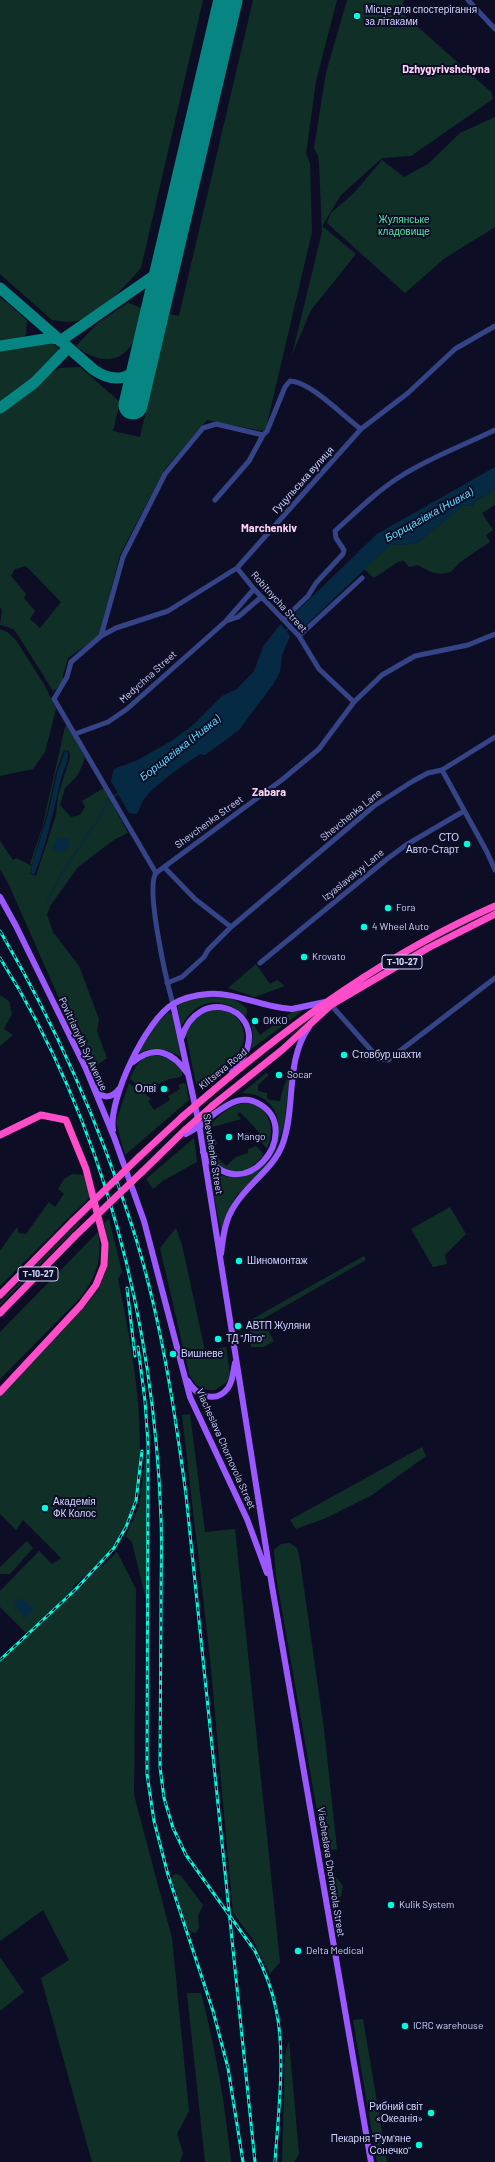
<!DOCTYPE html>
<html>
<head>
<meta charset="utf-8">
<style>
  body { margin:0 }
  canvas { display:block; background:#0d0e25 }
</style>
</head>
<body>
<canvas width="495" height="2162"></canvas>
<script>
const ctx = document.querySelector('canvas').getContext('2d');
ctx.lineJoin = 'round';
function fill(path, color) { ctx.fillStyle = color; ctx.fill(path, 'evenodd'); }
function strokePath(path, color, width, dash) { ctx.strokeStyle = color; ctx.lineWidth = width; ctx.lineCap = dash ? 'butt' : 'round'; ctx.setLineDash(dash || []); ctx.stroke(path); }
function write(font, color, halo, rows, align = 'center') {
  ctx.font = font + ' Barlow,sans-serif'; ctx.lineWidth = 4; ctx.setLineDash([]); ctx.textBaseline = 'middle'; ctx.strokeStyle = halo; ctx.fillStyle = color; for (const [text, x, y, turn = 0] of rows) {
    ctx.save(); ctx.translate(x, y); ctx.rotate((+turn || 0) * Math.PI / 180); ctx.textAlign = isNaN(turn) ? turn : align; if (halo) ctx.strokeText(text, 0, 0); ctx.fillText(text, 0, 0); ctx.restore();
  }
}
const green = new Path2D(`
  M0,0H203L141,268C126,285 100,315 77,321C68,323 60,321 52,320L0,274Z
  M253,0H337L316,81L306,154L310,163L312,232L266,428L263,431L207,420L164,470L120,555L99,636L68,658L63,675V680L60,686L53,691L18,635L13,629L0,625L2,609L0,608V413L25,396L45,377L60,368L80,367L120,402L113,431L140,437L169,314L179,316ZM26,566L61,602L40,628L30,619L35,611L24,598L26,594L11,576L15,569Z
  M347,0H404L401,12L491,92L493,99L411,156L382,158L341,195L322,226L356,254L311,310L292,355L322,232L319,163L318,155L314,148L326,73Z
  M495,117V227L445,258L405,293L327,223L331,213L354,193L382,160L404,177L428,164L460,133Z
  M0,297L27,320L26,334L23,338L0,341Z
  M128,303L142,308C140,317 139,326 136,335C125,366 97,364 76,346L97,324Z
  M52,342L60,350L32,381L0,404V350Z
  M495,489V505L482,513L493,530L486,535L490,542C481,548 471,554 462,561C458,563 456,567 453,570C442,578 429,572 418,565L409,567L404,561L398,562L374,578L364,569L391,544L403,545L417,543L464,505L472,506L477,500Z
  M0,629L7,632L16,640L45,686L56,709L45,752L33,769L0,776Z
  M67,725L85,758L78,775L65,788L60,805L71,817L80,815L85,807L82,801L104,788L128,833L115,839L78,867L50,906L47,915L53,932L79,966L99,1019L97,1031L107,1058L94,1067L87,1062L9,885L0,869V841L13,860L16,858L32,866L30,874L36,876L56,815L58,796L70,757L69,751L64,750L56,772L48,809L32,865L30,864L42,828L65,727Z
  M256,964L270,984L277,980L285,986L255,997L228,988Z
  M0,995L9,1001L12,1014L4,1029L13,1035L0,1046Z
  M216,995C229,998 238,999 247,1009L246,1017C231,1001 206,996 190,1014C186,1017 184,1023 181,1026L177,1004L190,999Z
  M305,1009L250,1050L253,1036L251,1021L260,1035L293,1011Z
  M210,1010C222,1010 235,1011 241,1024C254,1051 223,1070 205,1085L201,1080L196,1084L186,1035C189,1021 198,1016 210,1010Z
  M168,1012L172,1014L181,1057C166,1049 155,1045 138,1053L156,1025Z
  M149,1055C160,1055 185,1059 182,1076C178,1078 173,1078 169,1079C146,1088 154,1097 130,1079C134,1069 139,1059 149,1055Z
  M266,1073L268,1074V1076L258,1085V1091L267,1093V1098L270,1100L280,1101C281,1094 286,1079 290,1074L284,1125L275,1152L258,1175L236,1196L228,1212L221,1231L209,1170C276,1206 309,1094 242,1093Z
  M129,1083C136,1089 145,1093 151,1099L148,1101L154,1110L170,1100L168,1096L180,1089L178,1085L184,1083L186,1084L189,1100L125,1155L116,1122Z
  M245,1103C270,1105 276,1128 267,1149L262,1143L258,1131L240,1112L237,1114L241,1119L206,1129C217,1118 228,1105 245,1103Z
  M208,1137L213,1138L217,1143L215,1147L218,1158L226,1166L236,1157L248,1153V1149L256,1146L263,1153L262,1157L246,1172L222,1170C215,1162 199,1149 208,1137Z
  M194,1138L197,1162L164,1180L153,1189L146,1179Z
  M72,1174L85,1175L91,1196L0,1286V1251L17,1227L19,1233L26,1234L49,1202L55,1207L64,1194L58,1189L64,1179Z
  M450,1207L466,1234L445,1255L447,1264L433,1267L411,1229Z
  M109,1219L122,1272L118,1279C132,1347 160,1483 117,1543C105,1560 87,1573 72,1588L76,1591L117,1552L136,1589L134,1795L172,1938L189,2111L177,2134L183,2153L180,2162H92L41,1978L69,1960L43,1910L0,1941V1662L27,1634L0,1607V1591L39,1551L52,1564L61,1558L23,1520L16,1530L0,1514V1396L96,1294C111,1266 109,1254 104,1223Z
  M79,1222L80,1224L0,1305V1303Z
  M176,1228L182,1245L205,1351L226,1347L230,1374L227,1382L215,1390C201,1391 195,1386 189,1373L160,1248Z
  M98,1232C103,1258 96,1277 81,1297L0,1379V1332Z
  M364,1256L366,1260L252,1325L247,1322Z
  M265,1325L274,1341L264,1347H251L249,1331Z
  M190,1414L205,1532L235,1529L280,1962L270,1974L252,1938L233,1913L210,1658L182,1415Z
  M422,1447L426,1456L372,1495L326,1518L296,1529L290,1520Z
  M146,1452V1600L132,1542L126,1536L139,1506Z
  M27,1541L33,1548L10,1574H0V1567Z
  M290,1543L297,1548L300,1560L324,1729L337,1849L324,1851L276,1576L274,1550L281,1544Z
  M176,1874L181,1876L203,1905L198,1916L199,1927L196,1933L192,1932L188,1929L172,1879L173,1875Z
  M327,1876L337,1878L343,1886L341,1896L331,1903Z
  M0,1957L24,1992L0,2011Z
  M187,1993H201C216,2050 225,2103 231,2162H205Z
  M363,2019L387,2162H377L353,2020Z
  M289,2040L299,2154L294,2162H282L285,2055Z`);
const water = new Path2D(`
  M495,467V489L477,500L472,506L464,505L417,543L403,545L391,544L302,629L291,617L377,534Z
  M281,624L290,636L282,655L280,672L274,683L239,730L205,755L200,754C182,766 157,783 144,799C140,804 141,809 136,814L129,813L111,781L114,769L138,760L173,740L192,726L222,696L237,689L254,671L264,645Z
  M65,751L68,752C69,761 63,770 61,779C53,811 47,844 34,875L31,873L32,866L49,810L57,773Z
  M65,838L70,840L69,847L62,852L55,850L53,847L57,839Z
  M21,1598L33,1607V1610L25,1618L14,1604Z`);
const stream = new Path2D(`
  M286,632L294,620
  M47,902L60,876L99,818L108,800L119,793`);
const taxiway = new Path2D(`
  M0,288L94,370C113,383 135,381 144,357
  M60,341L165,268
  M0,346L51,338L58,339
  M0,408L34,383L68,348`);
const runway = new Path2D(`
  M133,405L228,0`);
const minor = new Path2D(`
  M468,0L495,29
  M215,500L249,461L263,435L267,431L285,387L290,381C310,381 344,417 361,429
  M237,568L254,589L299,636L319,669L354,702
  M284,619L308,596L316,583L343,554L344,550L336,538L335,531C357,511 377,491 401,476C431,457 464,445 495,430
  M226,621L238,617L259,599L263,598
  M101,636L123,557L165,474L203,428L216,424L263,435
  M299,636L362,578
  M75,734L108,722L127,709L226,621L254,589
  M442,770L487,852L495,870
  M164,867L195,899L231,927
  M156,873L54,699L67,677L71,662L101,636L116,628L168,611L237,568L361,429L408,393L455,349L495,326
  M260,963L387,859L406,845L464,811
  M167,983L182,977L204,957L208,950L231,927L374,806L413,781L428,773L442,770L495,737
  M173,1004C167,983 145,888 156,873L283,779L319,749L354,702L382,675L415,656L468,645L495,634
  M331,1005L379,1059L388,1060L495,978`);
const major = new Path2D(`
  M0,897L16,926L86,1069L114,1137L144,1221L190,1397L247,1519L267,1573
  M173,1004L199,1124L272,1586L371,2162
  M182,1037C197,987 261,1006 247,1049C244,1058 238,1065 232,1072
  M133,1062C155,1044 173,1052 188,1074
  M96,1088C102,1100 112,1098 119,1089
  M113,1130C108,1100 146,1020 173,1004C183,998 196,995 208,994C233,992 258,1005 283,1008L292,1009L325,1002
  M203,1152C243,1213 304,1132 261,1105C243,1093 228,1104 214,1114
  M221,1254C223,1237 225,1219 235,1205C249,1182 274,1169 283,1143C296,1106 285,1061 309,1027
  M188,1381C196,1396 216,1404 228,1388C233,1381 233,1372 235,1363`);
const highway = new Path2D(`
  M209,1094C297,1019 389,953 495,906
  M212,1106L282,1050L331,1005L428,948L495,914
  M0,1135L41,1115L66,1120L86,1169L105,1244L104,1265L96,1285L81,1305L0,1392
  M139,1157L182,1117
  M142,1172L185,1130
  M0,1295L73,1221
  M0,1313L75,1236`);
const rail = new Path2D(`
  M0,931C55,1024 99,1123 132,1226C160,1313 174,1405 186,1495L255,2162
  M0,958C105,1124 154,1324 161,1519C162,1547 161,1575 161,1603C161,1658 160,1713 160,1767L164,1798L173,1828L186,1855L255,1951C264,1969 272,1989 276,2009C286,2055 278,2115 275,2162
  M127,1288L135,1356
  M138,1347L145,1401L148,1444L147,1774L154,1821L168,1875L213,2011L228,2068L243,2162
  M0,1660L75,1590L114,1548L126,1527L136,1501L142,1451`);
const majorBridge = new Path2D(`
  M186,1134L200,1126L214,1114`);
const highwayBridge = new Path2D(`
  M182,1117L209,1094
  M185,1130L212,1106
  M73,1221L139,1157
  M75,1236L142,1172`);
const markers = [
  [357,16,4,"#00fcdf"],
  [467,844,4,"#00fcdf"],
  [388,908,4,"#00fcdf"],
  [364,927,4,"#00fcdf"],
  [304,957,4,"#00fcdf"],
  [255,1021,4,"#00fcdf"],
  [344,1055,4,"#00fcdf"],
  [279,1075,4,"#00fcdf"],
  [164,1089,4,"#00fcdf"],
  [229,1137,4,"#00fcdf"],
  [239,1261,4,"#00fcdf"],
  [238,1326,4,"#00fcdf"],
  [218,1339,4,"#00fcdf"],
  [173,1354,4,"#00fcdf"],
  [45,1508,4,"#00fcdf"],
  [391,1905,4,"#00fcdf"],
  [298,1951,4,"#00fcdf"],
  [405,2026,4,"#00fcdf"],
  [431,2113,4,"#00fcdf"],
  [419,2145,4,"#00fcdf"]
];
const shields = [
  [402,962,40],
  [38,1274,40]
];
const shieldNames = [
  ["Т-10-27",402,962],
  ["Т-10-27",38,1274]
];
const poiNames = [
  ["Місце для спостерігання",365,10],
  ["за літаками",365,22],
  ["СТО",459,838,"right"],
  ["Авто-Старт",459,850,"right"],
  ["Fora",396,908],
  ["4 Wheel Auto",372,927],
  ["Krovato",312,957],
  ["OKKO",263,1021],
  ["Стовбур шахти",352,1055],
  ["Socar",287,1075],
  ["Олві",156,1089,"right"],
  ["Mango",237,1137],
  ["Шиномонтаж",247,1261],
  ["АВТП Жуляни",246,1326],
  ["ТД \"Літо\"",226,1339],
  ["Вишневе",181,1354],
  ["Академія",53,1502],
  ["ФК Колос",53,1514],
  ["Kulik System",399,1905],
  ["Delta Medical",306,1951],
  ["ICRC warehouse",413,2026],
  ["Рибний світ",423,2107,"right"],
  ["«Океанія»",423,2119,"right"],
  ["Пекарня \"Рум'яне",411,2139,"right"],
  ["Сонечко\"",411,2151,"right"]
];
const parkNames = [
  ["Жулянське",404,220],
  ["кладовище",404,232]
];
const streetNames = [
  ["Гуцульська вулиця",303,480,-48],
  ["Robitnycha Street",279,602,48],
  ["Medychna Street",148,677,-42],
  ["Shevchenka Lane",351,815,-39],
  ["Shevchenka Street",209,822,-36],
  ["Izyaslavskyy Lane",353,875,-39],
  ["Povitrianykh Syl Avenue",83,1044,65],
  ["Kiltseva Road",223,1069,-39],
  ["Shevchenka Street",213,1154,81],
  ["Viacheslava Chornovola Street",226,1449,66],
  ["Viacheslava Chornovola Street",331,1872,81]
];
const neighbourhoodNames = [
  ["Dzhygyrivshchyna",446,69],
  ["Marchenkiv",269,528],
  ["Zabara",269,792]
];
const waterNames = [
  ["Борщагівка (Нивка)",429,515,-29],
  ["Борщагівка (Нивка)",180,748,-38]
];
fill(green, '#102f27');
fill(water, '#072a44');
strokePath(stream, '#072a44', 1.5);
strokePath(taxiway, '#068582', 11);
strokePath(runway, '#068582', 29);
strokePath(minor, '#354487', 5);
strokePath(major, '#9c58ff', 6);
strokePath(highway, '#ff4cc8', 7);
strokePath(rail, '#00fcdf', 3);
strokePath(rail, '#0d0e25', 1.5, [4.5]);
strokePath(majorBridge, '#9c58ff', 6);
strokePath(highwayBridge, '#ff4cc8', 7);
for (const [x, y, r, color] of markers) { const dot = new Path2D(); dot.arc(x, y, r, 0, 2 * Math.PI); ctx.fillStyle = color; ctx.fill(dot); strokePath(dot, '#0d0e25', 1.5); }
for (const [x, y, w] of shields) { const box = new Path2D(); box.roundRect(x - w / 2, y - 7, w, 14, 3); ctx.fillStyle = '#0d0e25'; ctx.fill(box); strokePath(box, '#d1d5ff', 1); }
write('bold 9px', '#d1d5ff', null, shieldNames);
write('10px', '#d1d5ff', '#0d0e25', poiNames, 'left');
write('10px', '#56e6a3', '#0d0e25', parkNames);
write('10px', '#d1d5ff', '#0d0e25', streetNames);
write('bold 11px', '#ffd3f8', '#0d0e25', neighbourhoodNames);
write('italic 11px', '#5fd7ff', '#0d0e25', waterNames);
</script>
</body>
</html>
